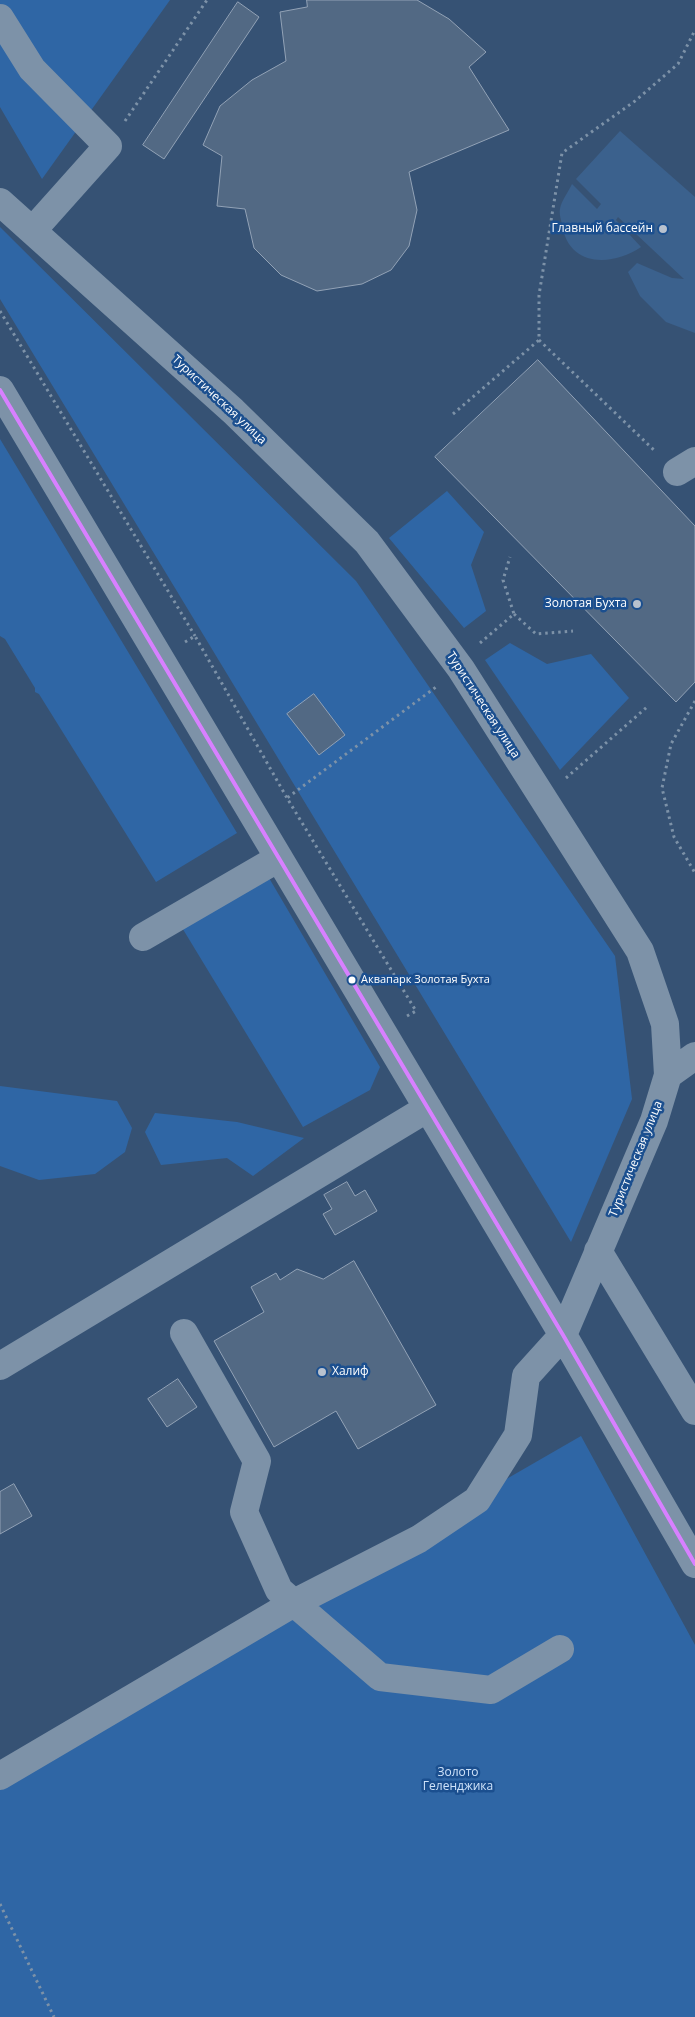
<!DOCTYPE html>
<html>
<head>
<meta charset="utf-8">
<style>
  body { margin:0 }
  canvas { display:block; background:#365274 }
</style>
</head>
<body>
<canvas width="695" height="2017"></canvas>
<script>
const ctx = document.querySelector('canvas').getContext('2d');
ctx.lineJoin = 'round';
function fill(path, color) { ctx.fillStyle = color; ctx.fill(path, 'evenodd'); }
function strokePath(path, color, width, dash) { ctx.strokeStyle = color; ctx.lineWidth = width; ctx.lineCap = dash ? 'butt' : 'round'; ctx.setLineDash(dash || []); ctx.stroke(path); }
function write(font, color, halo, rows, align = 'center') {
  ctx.font = font + ' "Open Sans",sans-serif'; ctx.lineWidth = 5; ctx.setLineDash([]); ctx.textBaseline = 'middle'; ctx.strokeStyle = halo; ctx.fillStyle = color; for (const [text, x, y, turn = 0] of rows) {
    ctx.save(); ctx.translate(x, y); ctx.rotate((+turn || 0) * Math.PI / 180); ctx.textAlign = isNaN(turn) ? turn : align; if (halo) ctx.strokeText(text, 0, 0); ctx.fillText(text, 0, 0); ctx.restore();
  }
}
const green = new Path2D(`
  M0,0H170L42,179L0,107Z
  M0,227L356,581L615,956L632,1099L571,1242L0,299Z
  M0,439L237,833L156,882L39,694L35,692V688L5,639L0,636Z
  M447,491L484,532L471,565L486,611L464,628L389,538Z
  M510,643L547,664L591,654L629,698L560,770L485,660Z
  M269,878L380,1067L370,1090L303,1127L181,926Z
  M0,1086L117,1101L132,1128L125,1152L95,1174L39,1180L0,1166Z
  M155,1113L237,1122L304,1138L253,1176L227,1158L161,1165L145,1132Z
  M581,1436L695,1645V2017H0V1771Z`);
const water = new Path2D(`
  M620,131L695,197V333L666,322L640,296L628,272L637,263L672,278L684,279L618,217L616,220L641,247C611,267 568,267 562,224C561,220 559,213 560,209C561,201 569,191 572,184L597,209L601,204L576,179Z`);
const building = new Path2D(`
  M307,0H417L449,19L486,52L469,67L509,130L409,172L417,210L409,246L391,270L362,284L317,291L281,275L254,248L245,209L217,206L222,156L203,145L220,106L252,80L286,61L280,12L307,7Z
  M238,2L259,17L164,159L143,145Z
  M538,360L695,526V682L676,702L435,457Z
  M314,694L345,735L319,755L287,714Z
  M347,1182L355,1196L365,1190L377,1211L335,1235L323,1214L332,1209L324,1195Z
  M354,1261L436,1405L358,1449L336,1411L274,1447L214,1341L264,1312L251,1287L276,1273L280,1280L297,1269L323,1279Z
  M178,1379L197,1407L167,1427L148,1399Z
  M14,1484L32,1516L0,1534V1492Z`);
const path = new Path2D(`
  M125,121L207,0
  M0,311L195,636
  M539,340L656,452
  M453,414L539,340V295L562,153L635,101L678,64L695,30
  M514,614L536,634L573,631
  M185,642L195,636L287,798
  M480,643L514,614L503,580L510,557
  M695,701L671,744L662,788L674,837L695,873
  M566,778L647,707
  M407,1016L416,1011L287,798L436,687
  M0,1904L54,2017`);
const minor = new Path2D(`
  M0,18L32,69L108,146L33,230
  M0,202L233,411L367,542L461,669L640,951L665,1024L668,1075L654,1121L563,1335L526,1376L518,1435L477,1500L419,1539L294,1603L0,1776
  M0,390L563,1335L695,1564
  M677,472L695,461
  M143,937L279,858
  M668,1075L695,1056
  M598,1251L695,1411
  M184,1333L257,1461L244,1512L279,1590L380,1677L491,1690L560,1649
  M0,1366L428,1108`);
const bus1 = new Path2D(`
  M0,390L563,1335L695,1564`);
const markers = [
  [663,229,5,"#b9c2ce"],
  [637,604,5,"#b9c2ce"],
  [352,980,4.5,"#fff"],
  [322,1372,5,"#b9c2ce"]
];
const busNames = [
  ["Аквапарк Золотая Бухта",361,980]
];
const poiNames = [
  ["Главный бассейн",653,229],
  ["Золотая Бухта",627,604],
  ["Халиф",332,1372,"left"]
];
const streetNames = [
  ["Туристическая улица",219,400,43],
  ["Туристическая улица",483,705,57],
  ["Туристическая улица",636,1159,-68]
];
const parkNames = [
  ["Золото",458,1773],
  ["Геленджика",458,1787]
];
fill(green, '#2f66a5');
fill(water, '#3b618d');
fill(building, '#526984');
strokePath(building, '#92a2b6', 1);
strokePath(path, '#7d92a8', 3, [2.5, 4]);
strokePath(minor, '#7d92a8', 28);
strokePath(bus1, '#d880ff', 4);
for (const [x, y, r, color] of markers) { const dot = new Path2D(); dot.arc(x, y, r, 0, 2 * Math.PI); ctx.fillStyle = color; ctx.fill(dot); strokePath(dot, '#1b4f8f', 2); }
write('11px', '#fff', '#1b4f8f', busNames, 'left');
write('12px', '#fff', '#1b4f8f', poiNames, 'right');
write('12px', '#fff', '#1b4f8f', streetNames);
write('12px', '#cfe3fa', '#1b4f8f', parkNames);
</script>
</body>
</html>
